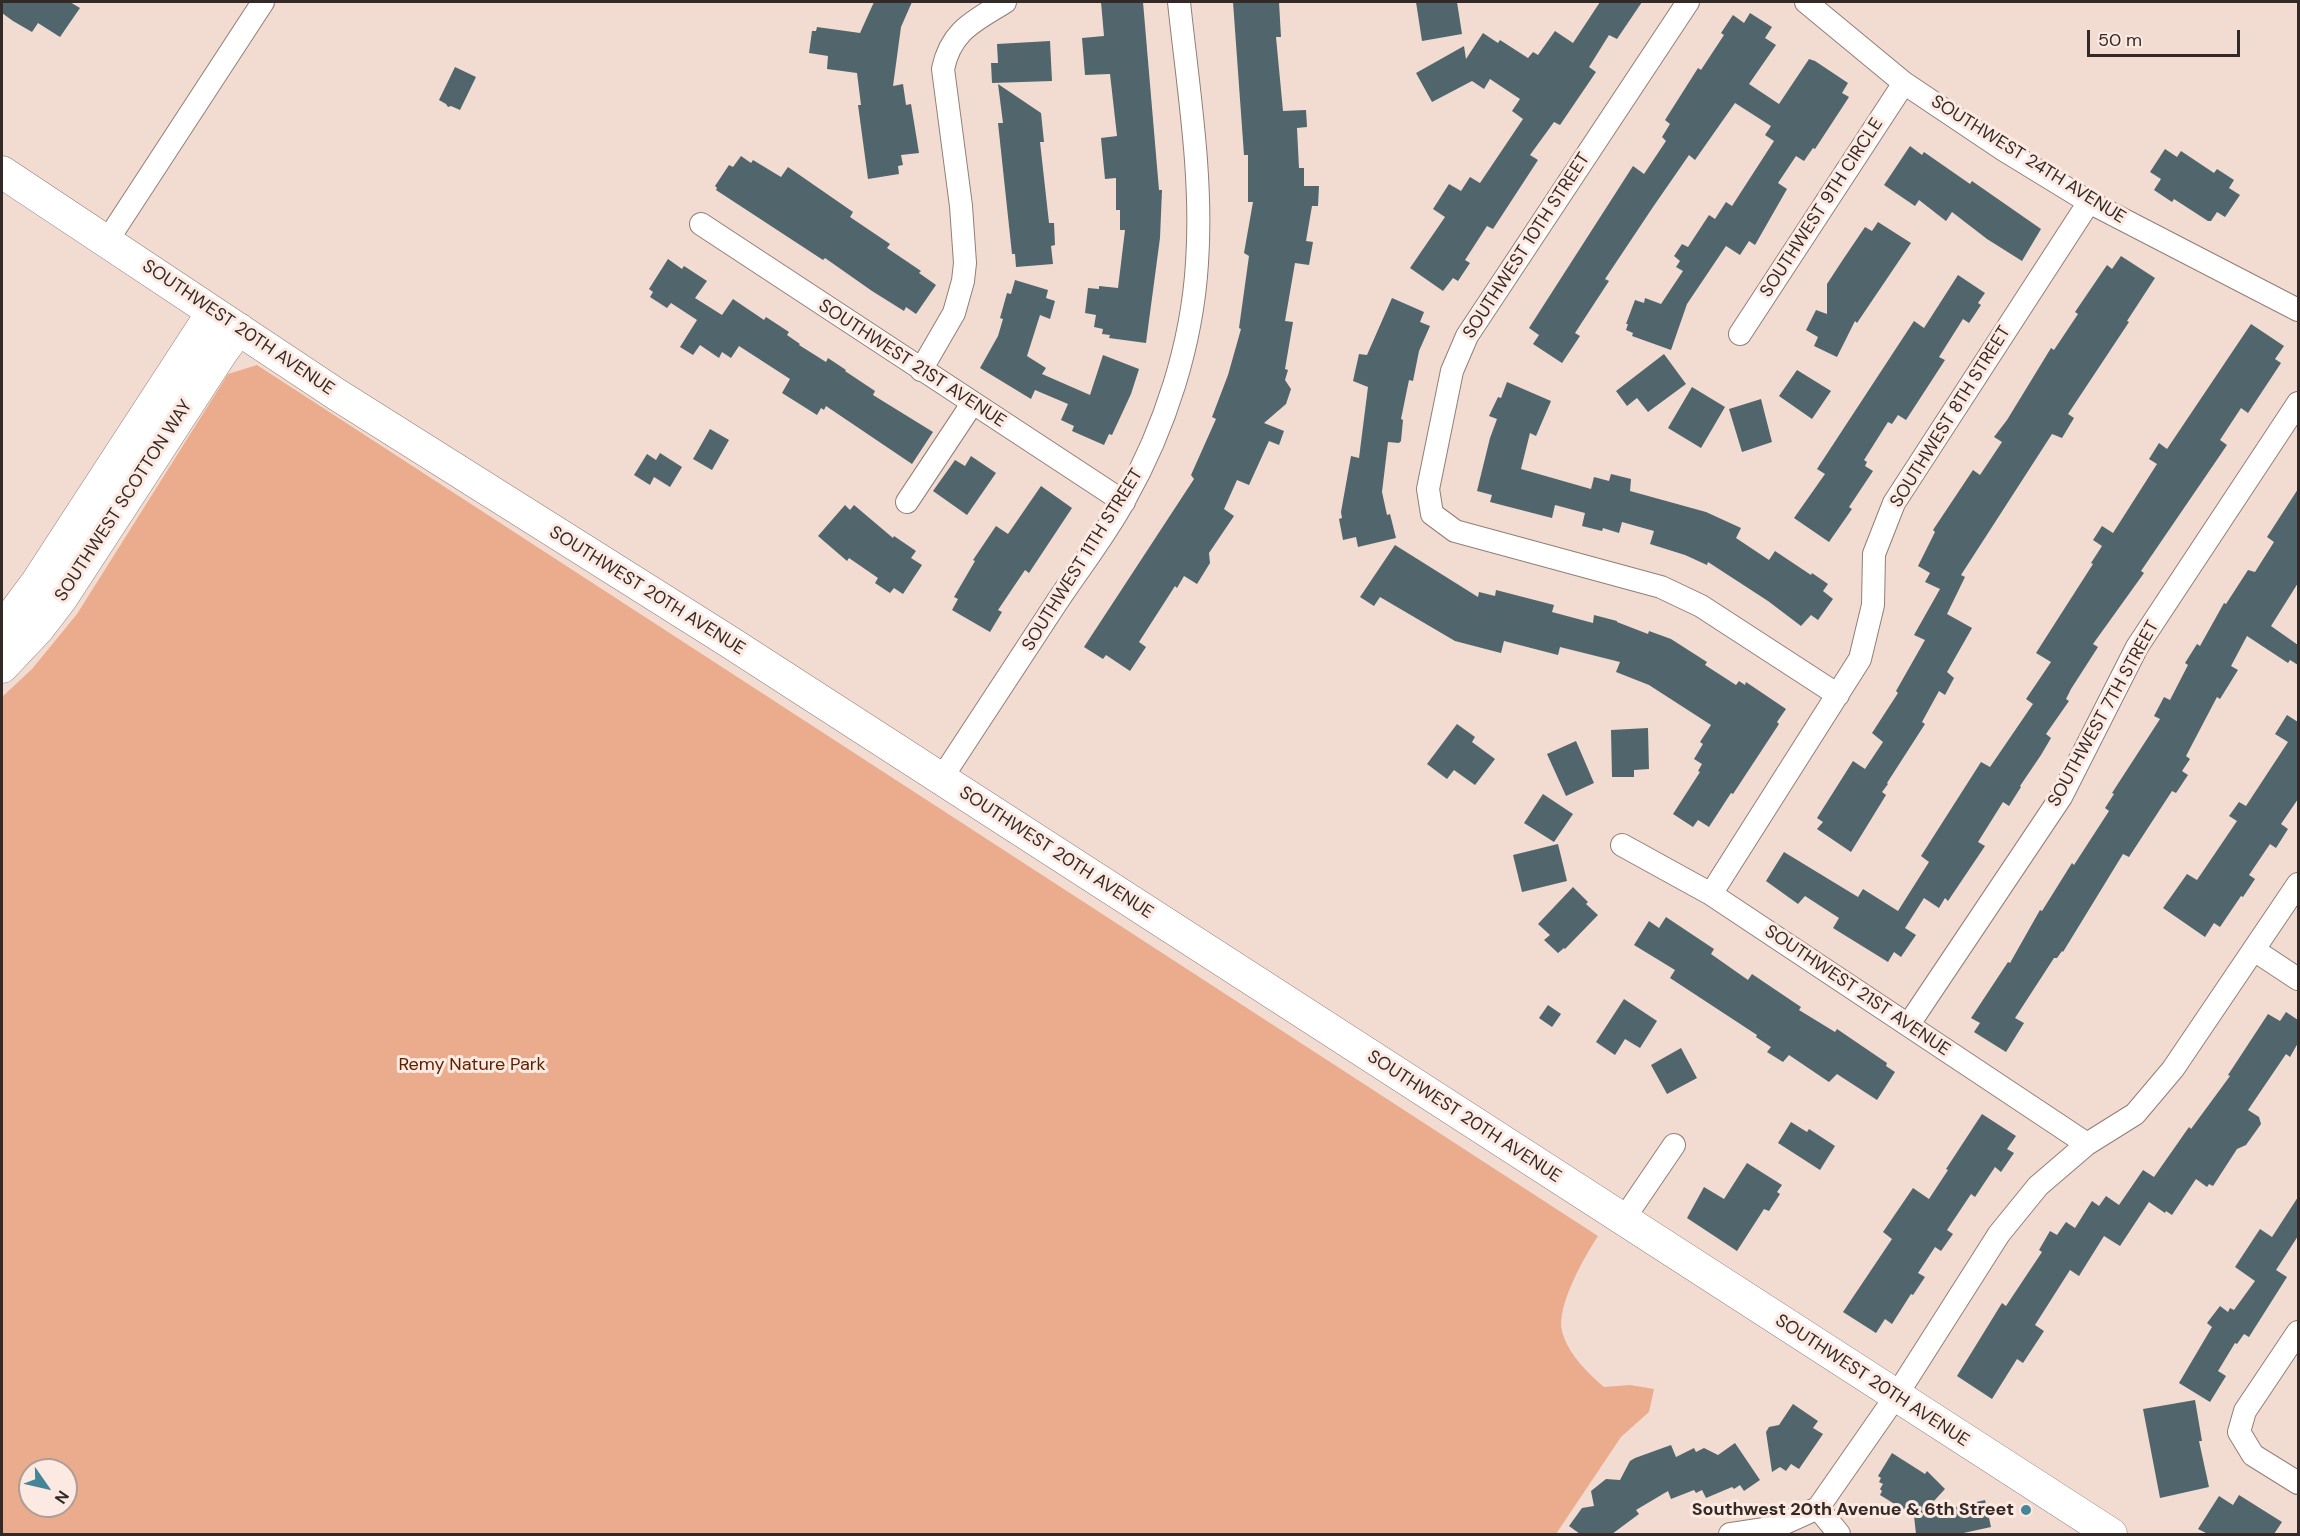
<!DOCTYPE html>
<html>
<head>
<meta charset="utf-8">
<style>
  body { margin:0 }
  #map { position:relative; width:2300px; height:1536px; overflow:hidden; background:#f2dcd2; font-family:"DM Sans",sans-serif }
  canvas { display:block }
  .frame { position:absolute; inset:0; border:3px solid #332a27; pointer-events:none }
  .north { position:absolute; left:18px; top:1458px; width:60px; height:60px; box-sizing:border-box; background:#fceae2; border:2px solid #ac9d97; border-radius:50%; rotate:124deg; font-size:16px; font-weight:700; line-height:24px; text-align:center; color:#332a27 }
  .north::after { content:''; display:block; margin:auto; width:21px; height:27px; background:#448598; clip-path:polygon(50% 0,100% 100%,50% 72%,0 100%) }
  .scale { position:absolute; left:2087px; top:30px; width:153px; height:27px; box-sizing:border-box; border:3px solid #332a27; border-top:0; padding-left:8px; font-size:18px; line-height:21px; white-space:nowrap; color:#332a27; -webkit-text-stroke:4px #fceae2; paint-order:stroke }
</style>
</head>
<body>
<div id="map">
<canvas width="2300" height="1536"></canvas>
<div class="frame"></div>
<div class="north">N</div>
<div class="scale">50 m</div>
</div>
<script>
const ctx = document.querySelector('canvas').getContext('2d');
ctx.lineJoin = 'round';
function fill(path, color) { ctx.fillStyle = color; ctx.fill(path, 'evenodd'); }
function strokePath(path, color, width, dash) { ctx.strokeStyle = color; ctx.lineWidth = width; ctx.lineCap = dash ? 'butt' : 'round'; ctx.setLineDash(dash || []); ctx.stroke(path); }
function write(font, color, halo, rows, align = 'center') {
  ctx.font = font + ' "DM Sans",sans-serif'; ctx.lineWidth = 6; ctx.setLineDash([]); ctx.textBaseline = 'middle'; ctx.strokeStyle = halo; ctx.fillStyle = color; for (const [text, x, y, turn = 0] of rows) {
    ctx.save(); ctx.translate(x, y); ctx.rotate((+turn || 0) * Math.PI / 180); ctx.textAlign = isNaN(turn) ? turn : align; if (halo) ctx.strokeText(text, 0, 0); ctx.fillText(text, 0, 0); ctx.restore();
  }
}
const green = new Path2D(`
  M257,365L1598,1236C1585,1256 1556,1306 1562,1331C1568,1354 1587,1372 1604,1387L1630,1385L1654,1389L1649,1412L1621,1437L1556,1534H2V697L32,669L77,614L228,374ZM30,1470H66V1506H30Z`);
const building = new Path2D(`
  M2,2H70L80,8L60,37L38,23L32,32L13,21L2,13Z
  M874,2H912L901,27L893,86L903,84L906,105L911,104L919,153L901,155L903,165L898,166L899,174L868,179L858,105H861L857,73L827,69L828,56L809,53L812,31H816L817,27L860,33Z
  M1101,2H1143L1159,190H1162L1160,238L1146,343L1109,338L1110,335L1102,334L1103,329L1094,327L1096,315L1085,313L1088,288L1099,289V286L1118,288L1125,230H1120V210H1116V178L1105,179L1101,138L1117,136L1110,74L1085,75L1082,38L1104,36Z
  M1233,2H1279L1281,37H1276L1283,111L1306,110L1307,127L1297,128L1299,168H1304V186H1319L1318,206H1312L1306,241L1313,242L1309,265L1295,263L1285,321L1293,322L1285,369L1288,370L1285,380L1291,389L1286,404L1264,423L1284,431L1279,445L1269,441L1249,485L1237,480L1224,509L1234,516L1209,553L1210,563L1197,584L1184,576L1177,588L1175,586L1139,642L1146,647L1130,671L1106,655L1103,659L1084,647L1194,479L1191,475L1216,419L1212,417L1228,375L1241,329L1239,328L1249,256L1244,253L1253,202H1248V155H1244Z
  M1416,2H1457L1462,34L1422,41Z
  M1600,2H1642L1617,39L1609,35L1589,67L1596,72L1560,125L1554,122L1530,155L1538,160L1493,229L1487,226L1465,260L1470,263L1458,281L1453,278L1443,291L1410,268L1445,217L1433,209L1449,184L1461,191L1470,177L1480,183L1523,119L1512,111L1520,99L1490,79L1484,89L1472,81L1432,102L1416,73L1464,46L1466,59L1483,33L1498,43L1500,40L1528,58L1533,52L1538,55L1555,31L1573,43Z
  M1750,13L1772,27L1765,38L1776,45L1749,84L1779,104L1809,59L1815,61L1848,83L1842,93L1849,97L1815,149L1813,148L1804,161L1796,156L1778,183L1787,189L1755,245L1749,241L1740,255L1726,246L1687,304L1671,350L1632,336L1633,333L1626,330L1628,324H1626L1635,300L1644,303L1645,298L1661,304L1683,271L1676,267L1680,261L1674,256L1682,244L1688,247L1709,215L1715,219L1726,202L1732,206L1774,141L1765,135L1771,126L1735,103L1695,160L1689,155L1653,207L1605,279L1609,281L1575,333L1580,336L1562,363L1533,344L1539,335L1529,328L1633,166L1644,174L1666,141L1662,137L1670,124L1665,120L1698,68L1701,70L1724,35L1721,33L1733,15L1744,23Z
  M1050,41L1052,81L992,83L991,63H998L997,44Z
  M455,67L476,77L460,110L451,106L448,107L446,104L439,100Z
  M998,84L1041,113L1044,142H1040L1049,223H1054L1055,245L1051,246L1053,264L1016,267L1015,254H1012L998,123H1003Z
  M1910,146L1922,155L1924,152L1970,184L1972,181L2041,229L2022,261L1987,239L1952,212L1946,221L1919,200L1915,206L1884,185Z
  M2165,149L2177,157L2181,151L2214,173L2217,169L2234,180L2229,188L2240,195L2225,217L2217,212L2211,221H2208L2174,199L2172,202L2154,190L2161,179L2150,172Z
  M741,156L751,163L753,160L781,177L788,167L853,212L850,217L890,244L887,248L921,271L919,273L936,285L916,314L906,307L904,311L872,291L825,258L823,260L716,190L717,188L715,186L729,165L733,167Z
  M1878,222L1911,243L1857,323L1855,321L1837,357L1814,346L1818,337L1806,330L1816,310L1827,314V284L1842,261L1865,227L1872,231Z
  M2121,256L2155,278L2127,321L2129,322L2068,414L2074,418L2062,438L2052,434L1961,575L1965,577L1947,614L1972,628L1947,672L1954,678L1945,695L1939,691L1922,722L1925,724L1887,783L1888,784L1882,792L1886,795L1851,852L1817,829L1823,822L1817,818L1853,761L1865,769L1883,742L1872,733L1898,693L1896,691L1925,640L1914,635L1940,589L1925,582L1930,573L1918,566L1935,532L1933,530L1973,470L1980,475L2002,442L1994,437L2007,420L2051,348L2054,350L2078,314L2075,312L2107,265L2112,269Z
  M668,259L682,269L684,266L707,281L695,298L722,315L733,299L764,320L766,317L789,332L787,335L800,344L799,345L826,362L828,358L846,370L845,371L875,391L873,395L933,432L912,464L826,406L824,410L821,408L817,415L782,393L790,379L739,346L731,358L722,352L719,358L700,345L693,355L680,347L697,320L671,303L667,308L650,297L653,292L649,289Z
  M1958,275L1985,293L1978,303L1981,305L1969,323L1963,319L1939,357L1945,360L1906,420L1898,415L1892,424L1888,422L1864,460L1867,462L1865,466L1873,471L1849,507L1852,509L1829,542L1794,518L1825,474L1817,469L1914,321L1924,328Z
  M1015,280L1048,290L1046,298L1055,301L1050,319L1040,315L1027,356L1046,368L1042,374L1090,395L1103,355L1139,369L1131,394L1112,435L1109,434L1104,445L1072,431L1074,426L1061,420L1068,404L1035,390L1031,399L980,368L998,336L1003,319L1000,318L1007,293L1011,294Z
  M1392,298L1424,312L1420,322L1430,326L1419,351L1413,381L1409,380L1401,419L1403,420L1401,441L1399,443L1388,442L1382,492L1387,515L1390,514L1396,538L1358,547L1356,537L1343,540L1339,519L1342,518L1341,512L1351,456L1359,458L1368,387L1353,381L1359,354L1367,355Z
  M2251,324L2284,346L2275,359L2281,363L2248,413L2241,408L2220,440L2227,445L2141,571L2144,573L2093,644L2098,647L2071,689L2066,699L2069,701L2046,734L2051,738L2041,755L2020,786L2021,787L2009,806L2003,802L1978,842L1985,846L1948,901L1945,898L1939,908L1924,898L1905,928L1916,935L1901,957L1894,952L1888,962L1833,928L1839,918L1805,896L1798,904L1766,881L1784,852L1858,897L1863,889L1898,911L1929,862L1921,856L1981,762L1990,767L2033,704L2026,699L2051,662L2036,653L2093,564L2091,563L2102,546L2093,540L2102,526L2113,533L2157,464L2149,459L2159,443L2167,449Z
  M1664,354L1686,384L1648,412L1637,398L1627,406L1616,391Z
  M1797,370L1831,391L1812,419L1779,396Z
  M1507,382L1551,401L1536,436L1530,433L1521,469L1591,489L1594,477L1609,481L1611,474L1631,479L1630,491L1706,512L1741,528L1736,538L1769,560L1775,551L1811,575L1812,573L1828,584L1823,591L1833,599L1818,620L1811,615L1801,626L1768,601L1708,562L1707,565L1685,555L1650,544L1654,531L1622,522L1619,533L1603,528L1602,531L1582,526L1585,513L1555,505L1552,518L1490,502L1492,495L1477,491L1490,438L1497,419L1489,416L1498,397L1501,398Z
  M1692,387L1725,407L1701,448L1668,428Z
  M1761,399L1772,442L1742,452L1729,409Z
  M710,429L729,440L712,470L693,459Z
  M660,453L682,467L670,487L654,477L650,485L634,475L647,454L656,460Z
  M971,456L996,473L967,515L933,491L955,460L965,466Z
  M1041,486L1072,508L1029,573L1025,570L998,610L1002,612L990,632L952,610L958,599L954,597L975,561L973,560L996,526L1008,534Z
  M2298,489V583L2271,626L2298,645V665L2290,660L2288,663L2247,636L2231,666L2238,670L2220,699L2217,697L2186,756L2190,759L2182,771L2188,775L2176,793L2172,791L2129,857L2123,854L2063,952L2062,951L2057,958H2054L2015,1018L2024,1023L2006,1052L1974,1032L1980,1023L1971,1018L2008,962L2010,963L2040,910L2042,911L2072,863L2074,865L2109,811L2105,808L2114,794L2112,793L2160,719L2154,716L2164,697L2170,700L2188,665L2185,663L2197,644L2200,646L2224,603L2226,604L2248,570L2255,572L2274,542L2267,537Z
  M845,505L850,510L854,505L893,538L894,536L916,551L911,558L922,565L903,594L894,588L890,593L875,583L878,578L849,558L847,561L818,536Z
  M1395,545L1478,597L1479,592L1495,596L1496,590L1554,605L1552,612L1593,623L1594,615L1617,621V622L1648,634L1649,631L1671,639L1707,662L1705,665L1736,685L1739,681L1745,685L1746,682L1786,709L1777,722L1779,724L1733,794L1731,793L1709,827L1698,820L1693,827L1673,814L1700,772L1698,771L1702,764L1694,759L1703,744L1700,742L1711,725L1649,685L1616,672L1620,662L1560,647L1558,655L1504,641L1501,653L1455,641L1380,597L1374,606L1360,597Z
  M2287,715L2298,722V799L2281,824L2288,829L2276,848L2270,844L2249,875L2255,879L2243,897L2241,896L2220,927L2214,923L2205,937L2163,908L2187,874L2197,880L2237,821L2229,816L2239,802L2246,806L2288,742L2275,734Z
  M1457,724L1475,737L1472,742L1495,759L1475,785L1454,770L1447,779L1427,764Z
  M1648,728L1649,769L1634,770V777H1612L1611,730Z
  M1576,741L1594,783L1566,796L1547,754Z
  M1543,794L1573,814L1554,842L1524,823Z
  M1558,844L1567,881L1522,892L1513,855Z
  M1573,887L1588,902L1586,904L1598,915L1565,949L1564,948L1558,953L1544,940L1550,935L1538,924Z
  M1666,917L1714,949L1711,954L1748,980L1752,974L1801,1007L1799,1010L1835,1032L1837,1029L1887,1063L1886,1066L1895,1072L1877,1100L1837,1074L1829,1082L1789,1055L1783,1062L1767,1052L1771,1047L1756,1037L1757,1035L1670,978L1675,970L1634,945L1649,921L1659,928Z
  M1624,999L1657,1021L1640,1048L1625,1039L1615,1055L1596,1042Z
  M1548,1005L1561,1014L1552,1027L1539,1018Z
  M2286,1012L2298,1020V1043L2290,1057L2286,1054L2248,1110L2259,1117L2261,1124L2246,1145L2237,1149L2213,1186L2209,1184L2207,1187L2196,1179L2172,1215L2166,1211L2165,1213L2149,1202L2120,1246L2104,1236L2079,1276L2070,1270L2035,1325L2044,1331L2023,1363L2017,1359L1992,1399L1957,1376L2002,1303L2006,1306L2042,1252L2039,1250L2050,1231L2057,1235L2066,1222L2075,1228L2092,1201L2099,1206L2106,1196L2119,1205L2143,1170L2154,1177L2189,1127L2191,1129L2230,1076L2228,1075L2268,1014L2280,1021Z
  M1681,1048L1697,1078L1667,1094L1651,1065Z
  M1982,1114L2016,1136L2007,1149L2014,1153L2001,1172L1995,1167L1975,1197L1971,1194L1947,1230L1953,1234L1941,1251L1935,1247L1918,1273L1925,1277L1913,1295L1911,1294L1892,1324L1885,1319L1876,1333L1843,1312L1892,1239L1883,1232L1913,1188L1929,1199L1948,1170L1946,1169Z
  M1791,1122L1807,1132L1809,1129L1835,1146L1820,1170L1778,1143Z
  M1747,1163L1782,1185L1777,1192L1780,1194L1769,1211L1764,1209L1737,1251L1687,1218L1704,1187L1724,1199Z
  M2298,1197V1236L2276,1270L2287,1277L2249,1337L2244,1334L2237,1344L2235,1343L2218,1371L2226,1376L2210,1402L2179,1383L2212,1327L2207,1323L2220,1306L2228,1312L2230,1308L2234,1310L2255,1281L2235,1267L2260,1229L2272,1237Z
  M2195,1400L2202,1441H2199L2209,1487L2160,1498L2143,1409Z
  M1793,1404L1818,1421L1813,1428L1823,1434L1799,1469L1791,1464L1786,1471L1780,1467L1772,1472L1766,1432L1769,1427L1779,1425Z
  M1735,1443L1760,1480L1744,1491L1740,1485L1734,1489L1732,1487L1706,1498L1702,1490L1696,1493L1694,1490L1671,1499L1668,1491L1636,1510L1639,1514L1612,1534H1580L1569,1526L1582,1508L1594,1506L1591,1491L1606,1479L1620,1480L1630,1461L1635,1458L1671,1445L1676,1457L1694,1448L1696,1452L1704,1448L1718,1455Z
  M1892,1453L1925,1474L1927,1471L1945,1489L1921,1515L1985,1500L1991,1527L1959,1534H1916L1914,1516L1880,1495L1882,1491L1880,1489L1883,1484L1879,1482L1881,1478L1878,1476Z
  M2239,1495L2282,1522L2274,1534H2208L2198,1529L2219,1496L2233,1505Z`);
const street = new Path2D(`
  M1688,2L1467,336L1452,371L1428,489L1432,514L1455,531L1661,587L1701,606L1838,695
  M1806,2L1904,83L2004,150L2089,202L2298,310
  M701,224L1124,502
  M107,241L263,2
  M1740,334L1904,83
  M921,370L954,313L963,281L965,263L961,206L943,69C951,30 975,21 1005,2
  M907,502L972,404
  M941,779C979,721 1017,663 1055,605C1078,570 1105,536 1125,499C1165,428 1192,345 1197,263C1203,176 1188,88 1179,2
  M1622,845L1711,894L2087,1144
  M1711,894L1860,659L1873,605L1874,554L1894,503L2089,202
  M2254,950L2298,979
  M1909,1024L2061,797L2137,647L2298,403
  M1623,1220L1674,1145
  M2298,1332L2245,1411L2239,1432L2253,1455L2298,1483
  M1818,1508L1839,1534
  M1730,1534L1776,1527L1818,1508L1896,1396L1999,1234L2038,1186L2087,1144L2135,1114L2173,1069L2298,884`);
const secondary = new Path2D(`
  M2,172L336,394L728,641L2111,1534
  M2,629L37,582L212,313
  M2,667L38,629L61,599L222,352L239,329`);
const markers = [
  [2026,1510,6,"#448598"]
];
const streetNames = [
  ["SOUTHWEST 24TH AVENUE",2028,160,32],
  ["SOUTHWEST 9TH CIRCLE",1822,208,-57],
  ["SOUTHWEST 10TH STREET",1527,246,-57],
  ["SOUTHWEST 20TH AVENUE",238,328,34],
  ["SOUTHWEST 21ST AVENUE",912,364,33],
  ["SOUTHWEST 8TH STREET",1951,417,-58],
  ["SOUTHWEST SCOTTON WAY",124,501,-57],
  ["SOUTHWEST 11TH STREET",1083,560,-58],
  ["SOUTHWEST 20TH AVENUE",647,591,32],
  ["SOUTHWEST 7TH STREET",2104,714,-61],
  ["SOUTHWEST 20TH AVENUE",1056,853,33],
  ["SOUTHWEST 21ST AVENUE",1857,991,34],
  ["SOUTHWEST 20TH AVENUE",1464,1117,33],
  ["SOUTHWEST 20TH AVENUE",1872,1381,33]
];
const parkNames = [
  ["Remy Nature Park",472,1065]
];
const poiNames = [
  ["Southwest 20th Avenue & 6th Street",2014,1510]
];
fill(green, '#ebac8e');
fill(building, '#50656c');
strokePath(street, '#927e75', 24);
strokePath(secondary, '#927e75', 33);
strokePath(street, '#fff', 22);
strokePath(secondary, '#fff', 32);
for (const [x, y, r, color] of markers) { const dot = new Path2D(); dot.arc(x, y, r, 0, 2 * Math.PI); ctx.fillStyle = color; ctx.fill(dot); strokePath(dot, '#fceae2', 2); }
write('18px', '#332a27', '#fceae2', streetNames);
write('18px', '#5c2200', '#fceae2', parkNames);
write('bold 18px', '#332a27', '#fceae2', poiNames, 'right');
</script>
</body>
</html>
